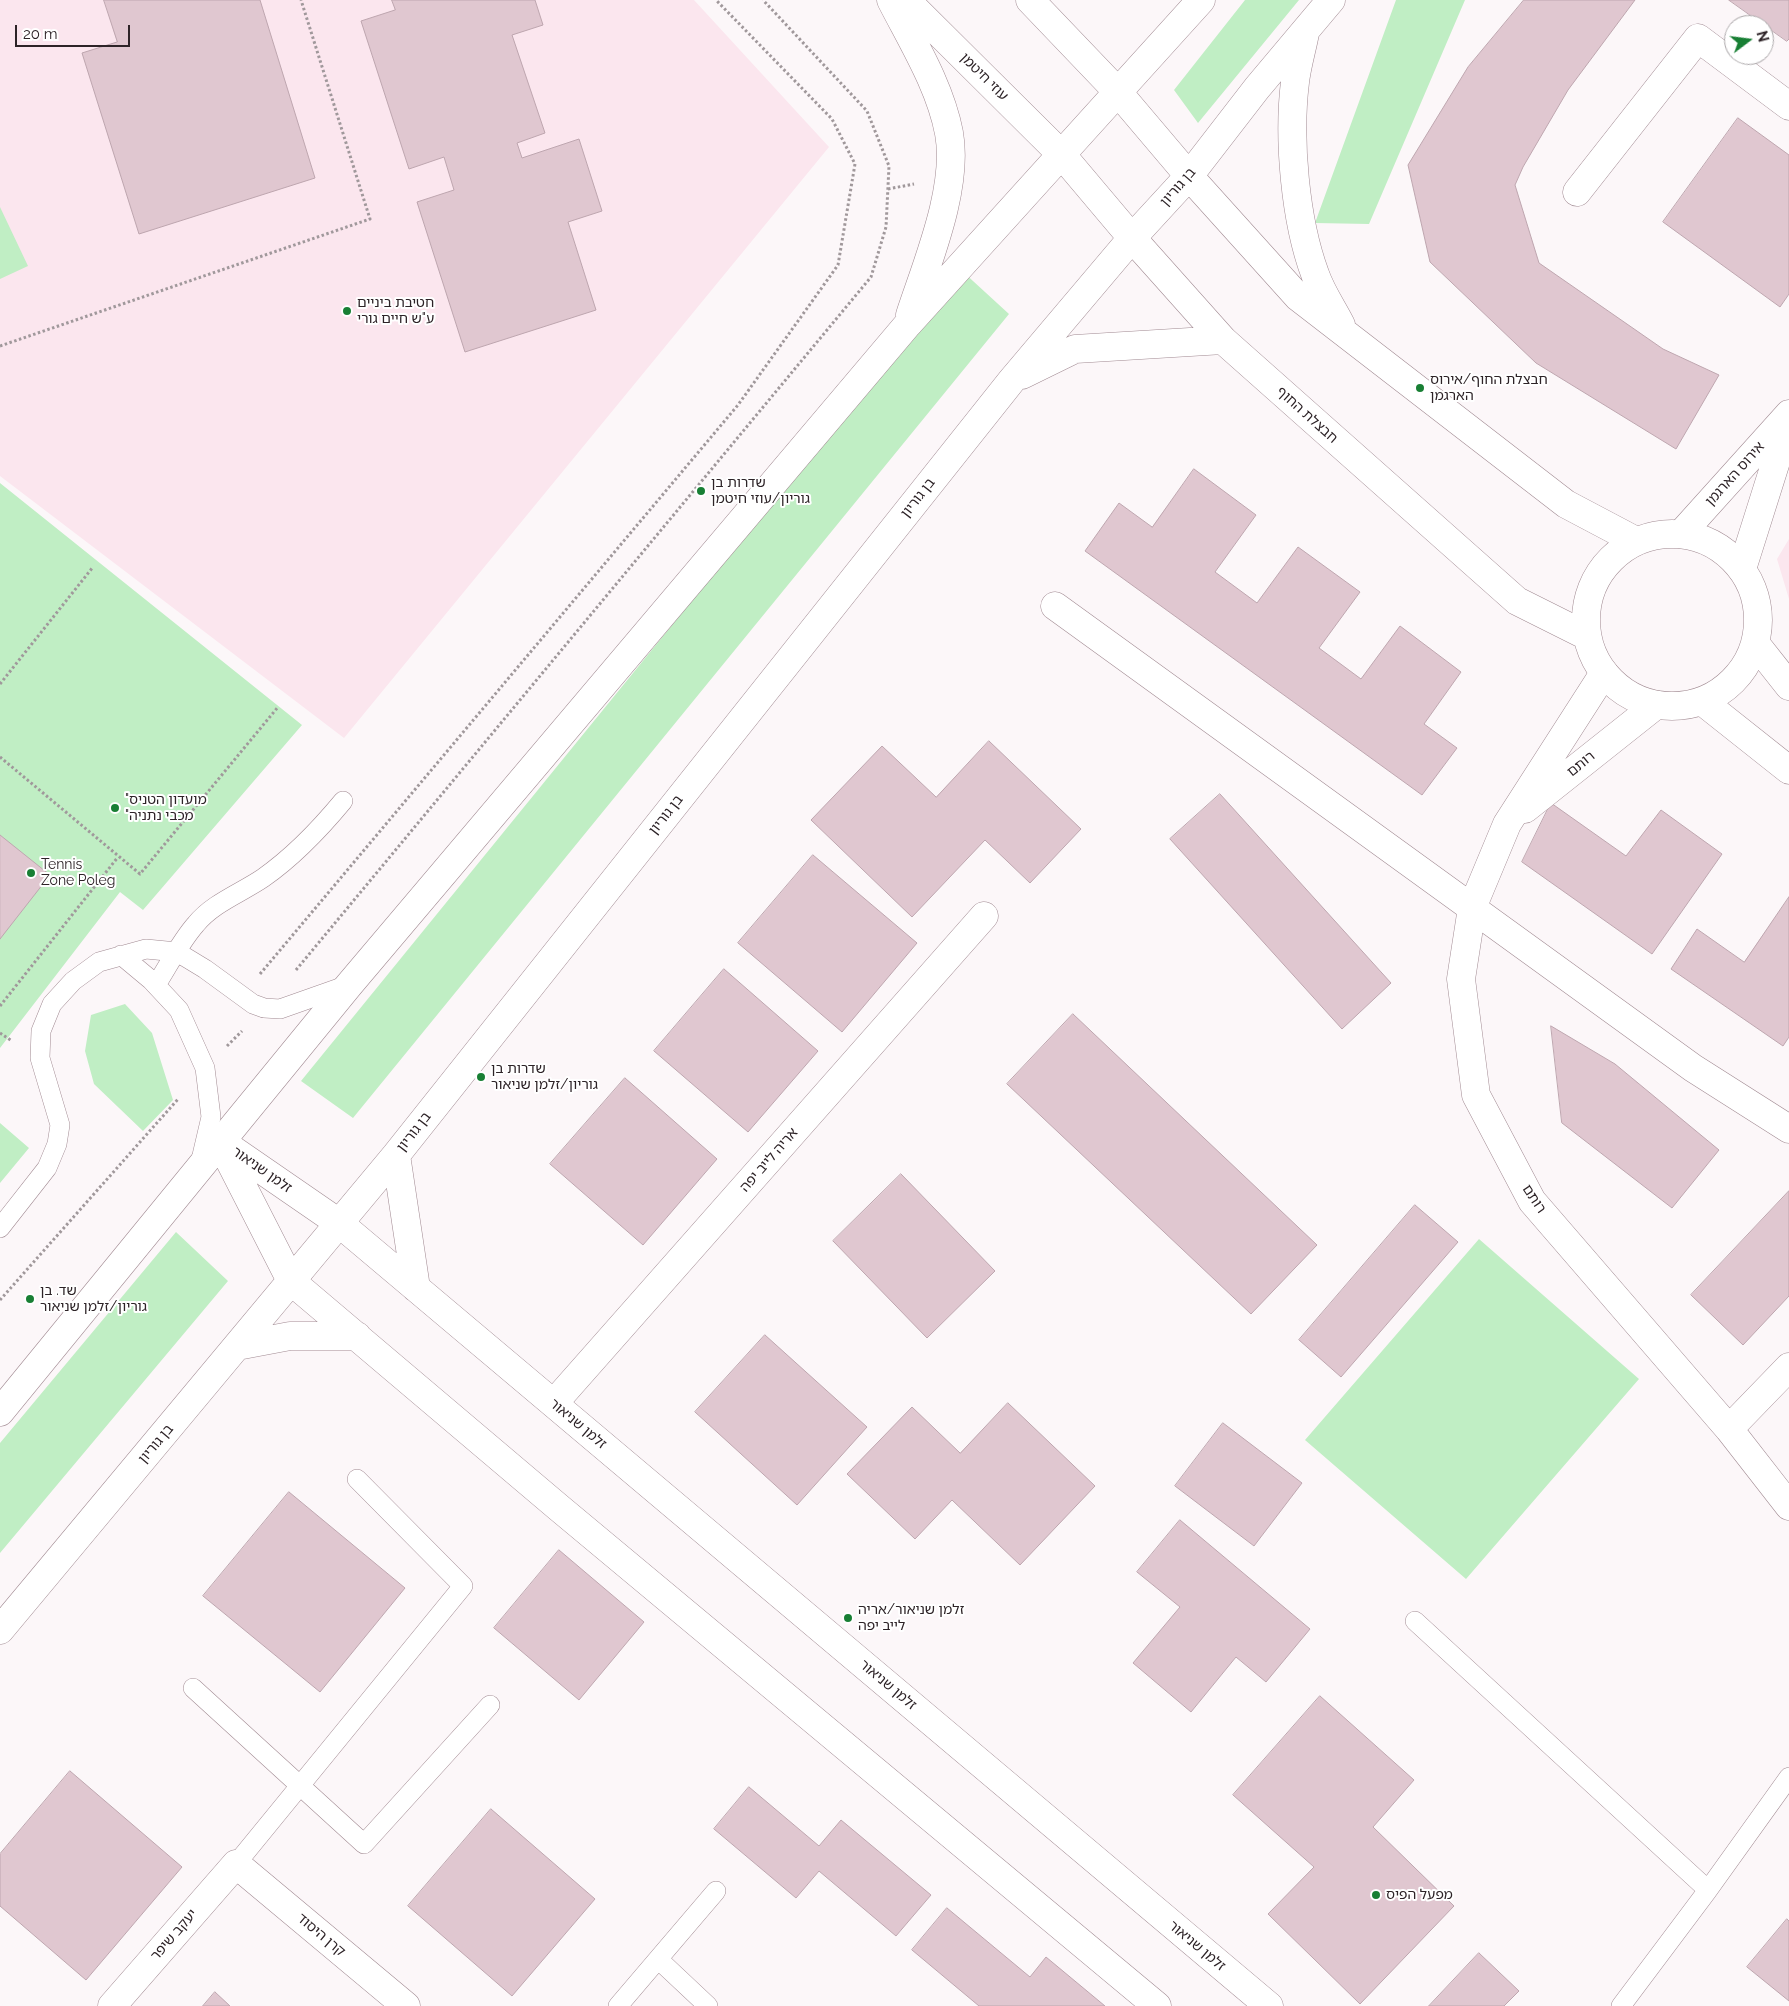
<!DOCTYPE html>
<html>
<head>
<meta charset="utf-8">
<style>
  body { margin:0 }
  #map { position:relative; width:1789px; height:2006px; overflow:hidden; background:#fcf7f9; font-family:Raleway,sans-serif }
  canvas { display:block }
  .north { position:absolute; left:1724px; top:15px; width:50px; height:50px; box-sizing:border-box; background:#fff; border:1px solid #aba7a9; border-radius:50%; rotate:75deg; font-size:14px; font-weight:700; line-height:20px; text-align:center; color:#2d2327 }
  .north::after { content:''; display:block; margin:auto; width:18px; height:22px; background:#187f34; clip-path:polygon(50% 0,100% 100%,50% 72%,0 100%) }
  .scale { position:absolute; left:15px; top:25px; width:115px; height:22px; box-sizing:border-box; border:2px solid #2d2327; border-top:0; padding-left:6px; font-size:15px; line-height:18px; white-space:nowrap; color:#2d2327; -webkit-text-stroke:4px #fff; paint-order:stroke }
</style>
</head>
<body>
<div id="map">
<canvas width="1789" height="2006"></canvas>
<div class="north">N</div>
<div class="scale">20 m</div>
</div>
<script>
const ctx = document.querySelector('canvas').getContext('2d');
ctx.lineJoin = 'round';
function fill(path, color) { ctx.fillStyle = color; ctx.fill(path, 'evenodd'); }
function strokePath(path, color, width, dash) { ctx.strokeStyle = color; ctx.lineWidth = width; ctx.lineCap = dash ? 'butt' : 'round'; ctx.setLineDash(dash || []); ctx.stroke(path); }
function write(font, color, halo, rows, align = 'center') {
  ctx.font = font + ' Raleway,"Noto Sans Hebrew",sans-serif'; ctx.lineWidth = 4; ctx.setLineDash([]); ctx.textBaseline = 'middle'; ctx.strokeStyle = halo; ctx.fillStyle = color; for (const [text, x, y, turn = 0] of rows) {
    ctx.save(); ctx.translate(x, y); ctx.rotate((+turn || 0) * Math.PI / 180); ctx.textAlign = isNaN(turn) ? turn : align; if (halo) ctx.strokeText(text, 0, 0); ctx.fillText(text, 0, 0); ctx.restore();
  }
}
const built = new Path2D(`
  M0,0H694L829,147L344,738L0,476Z
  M1789,539V599L1777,559Z`);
const green = new Path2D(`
  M1245,0H1299L1198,123L1174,90Z
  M1396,0H1465L1369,224L1315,223Z
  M0,207L28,266L0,279Z
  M961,270L1009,314L353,1118L301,1081Z
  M0,483L302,725L143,910L120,892L0,1048Z
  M125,1004L152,1033L173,1100L143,1131L94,1084L85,1051L91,1015Z
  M0,1123L29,1148L0,1183Z
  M176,1232L228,1281L0,1553V1443Z
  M1479,1239L1639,1379L1466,1579L1305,1440Z`);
const building = new Path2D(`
  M104,0H260L315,178L139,234L82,53L117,42Z
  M392,0H535L543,25L512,35L545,133L517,143L522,158L579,139L602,211L568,222L596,310L465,352L417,202L454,190L444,157L409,169L361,21L395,10Z
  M1524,0H1635L1568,90L1523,167L1515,185L1539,263L1663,349L1719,375L1676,449L1536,363L1430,262L1408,165L1468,67Z
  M1729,0H1789V39L1787,41Z
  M1738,118L1789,155V294L1780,307L1663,222Z
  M1194,469L1256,515L1215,572L1257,603L1298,547L1360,592L1319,648L1361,679L1400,626L1461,672L1424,724L1457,748L1422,795L1085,551L1119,503L1152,527Z
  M989,741L1081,829L1030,883L985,840L912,917L811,820L882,746L936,797Z
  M1220,794L1391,983L1342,1029L1170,839Z
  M1551,803L1626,856L1661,810L1722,854L1652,954L1522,862Z
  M0,835L50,875L0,939Z
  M813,855L917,943L842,1032L738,943Z
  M1789,897V1037L1783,1046L1671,969L1697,929L1744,962Z
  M724,969L818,1051L748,1132L654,1051Z
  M1073,1014L1317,1245L1251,1314L1007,1084Z
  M1551,1026L1615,1064L1719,1150L1672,1208L1562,1123Z
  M625,1078L717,1159L643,1245L550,1164Z
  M901,1174L995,1271L927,1338L833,1241Z
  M1789,1191V1296L1743,1345L1691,1295Z
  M1415,1205L1458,1242L1341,1377L1299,1340Z
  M765,1335L867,1427L797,1505L695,1412Z
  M1008,1403L1095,1486L1020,1565L952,1500L915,1539L847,1474L912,1407L960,1453Z
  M1223,1423L1302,1483L1254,1546L1175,1486Z
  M289,1492L405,1588L320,1692L203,1596Z
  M1180,1520L1310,1629L1266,1682L1236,1657L1191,1712L1133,1663L1180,1607L1137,1572Z
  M559,1550L644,1622L579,1700L494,1628Z
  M1320,1696L1414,1780L1373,1827L1454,1906L1360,2004L1268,1914L1314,1867L1233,1795Z
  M70,1771L182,1867L86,1980L0,1906V1854Z
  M749,1787L819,1846L841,1820L931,1895L896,1936L819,1871L796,1898L714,1829Z
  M491,1809L595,1899L512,1996L408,1906Z
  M947,1908L1030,1977L1046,1957L1105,2006H979L912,1950Z
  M1787,1919L1789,1921V2001L1747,1967Z
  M1479,1953L1519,1991L1504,2006H1429Z
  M215,1992L230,2006H203Z`);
const path = new Path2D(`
  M888,189L914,184
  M0,346L370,219L301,0
  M0,684L93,567
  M0,757L140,874L278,707
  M296,970L871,277L886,227L889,166L867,111L763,0
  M260,974L738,405L838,265L855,164L832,119L716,0
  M0,1006L118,857
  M0,1033L12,1041
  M227,1046L242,1031
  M0,1300L179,1098`);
const lane = new Path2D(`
  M121,955L151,980L179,1010L205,1068L211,1117L200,1164
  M156,985C169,965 180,942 196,924C213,903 241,893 263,878C293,857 319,830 343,801
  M0,1228L47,1168L57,1144L60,1125L40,1058L41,1031L52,1004L73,981L99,962L146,949L177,952L205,969L253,1004L264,1008L280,1009L348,985
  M1415,1621L1708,1890L1621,2006
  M193,1688L364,1844L490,1705
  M236,1864L463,1586L357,1479
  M1708,1890L1789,1777
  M658,1959L708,2006
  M618,2006L716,1891`);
const street = new Path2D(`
  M1577,192L1698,38L1789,106
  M1681,534L1789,414
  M1742,569L1789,420
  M1055,606L1693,1068L1789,1129
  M1604,673L1507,824L1472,908L1461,979L1476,1095L1532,1201L1729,1429L1789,1506
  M1525,809L1656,705
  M554,1403L984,916
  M1729,1429L1789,1367
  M112,2006L236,1864L406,2006`);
const secondary = new Path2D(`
  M891,0C913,43 940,86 949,133C959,188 927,263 910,315
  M906,0L1062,155L1132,238L1223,340L1517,601L1587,636
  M1030,0L1117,91L1189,176L1298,297L1566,504L1636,541
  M1305,33C1302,49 1297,65 1295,82C1288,139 1295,220 1315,274C1321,292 1333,309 1341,325
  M1022,375L1075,349L1223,340
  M1586 620a86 86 0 1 1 172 0a86 86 0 1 1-172 0Z
  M1755,643L1789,686
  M1702,701L1789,770
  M220,1141L339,1223L1269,2006
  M221,1144L291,1281L558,1507L1157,2006
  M396,1155L416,1288
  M237,1346L290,1336H357
  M0,1412L349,985L908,324L1201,0
  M0,1630L396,1155L1012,380L1132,238L1189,176L1257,88L1331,0`);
const markers = [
  [347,311,5,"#187f34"],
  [1420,388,5,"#187f34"],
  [701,491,5,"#187f34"],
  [115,808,5,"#187f34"],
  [31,873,5,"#187f34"],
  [481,1077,5,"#187f34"],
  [30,1299,5,"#187f34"],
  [848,1618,5,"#187f34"],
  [1376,1895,5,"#187f34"]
];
const streetNames = [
  ["עוזי חיטמן",984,77,45],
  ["בן גוריון",1178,187,-49],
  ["חבצלת החוף",1307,415,42],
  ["אירוס הארגמן",1735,474,-48],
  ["בן גוריון",918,498,-52],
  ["רותם",1581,764,-39],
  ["בן גוריון",666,815,-52],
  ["בן גוריון",414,1132,-52],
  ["אריה לייב יפה",769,1160,-49],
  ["זלמן שניאור",262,1170,35],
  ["רותם",1534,1199,56],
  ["זלמן שניאור",578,1424,40],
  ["בן גוריון",156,1444,-50],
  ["זלמן שניאור",888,1685,40],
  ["יעקב שיפר",174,1935,-49],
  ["קרן היסוד",321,1935,40],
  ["זלמן שניאור",1197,1946,40]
];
const poiNames = [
  ["חטיבת ביניים",357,303],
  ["ע\"ש חיים גורי",357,319],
  ["חבצלת החוף/אירוס",1430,380],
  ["הארגמן",1430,396],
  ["שדרות בן",711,483],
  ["גוריון/עוזי חיטמן",711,499],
  ["\"מועדון הטניס",125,800],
  ["\"מכבי נתניה",125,816],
  ["Tennis",41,865],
  ["Zone Poleg",41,881],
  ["שדרות בן",491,1069],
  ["גוריון/זלמן שניאור",491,1085],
  ["שד. בן",40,1291],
  ["גוריון/זלמן שניאור",40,1307],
  ["זלמן שניאור/אריה",858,1610],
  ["לייב יפה",858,1626],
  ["מפעל הפיס",1386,1895]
];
fill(built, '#fbe6ee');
fill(green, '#c0eec4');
fill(building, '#e0c7d0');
strokePath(building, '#bea6af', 1);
strokePath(lane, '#a18a92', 20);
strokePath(street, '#a18a92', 29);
strokePath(secondary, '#a18a92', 29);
strokePath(path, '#a0989b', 3, [2.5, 2.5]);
strokePath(lane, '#fff', 19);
strokePath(street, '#fff', 28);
strokePath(secondary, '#fff', 28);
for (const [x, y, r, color] of markers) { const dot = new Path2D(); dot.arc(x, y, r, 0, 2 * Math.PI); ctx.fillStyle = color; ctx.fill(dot); strokePath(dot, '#fff', 2); }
write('14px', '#2d2327', '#fff', streetNames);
write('14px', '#2d2327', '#fff', poiNames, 'left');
</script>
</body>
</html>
